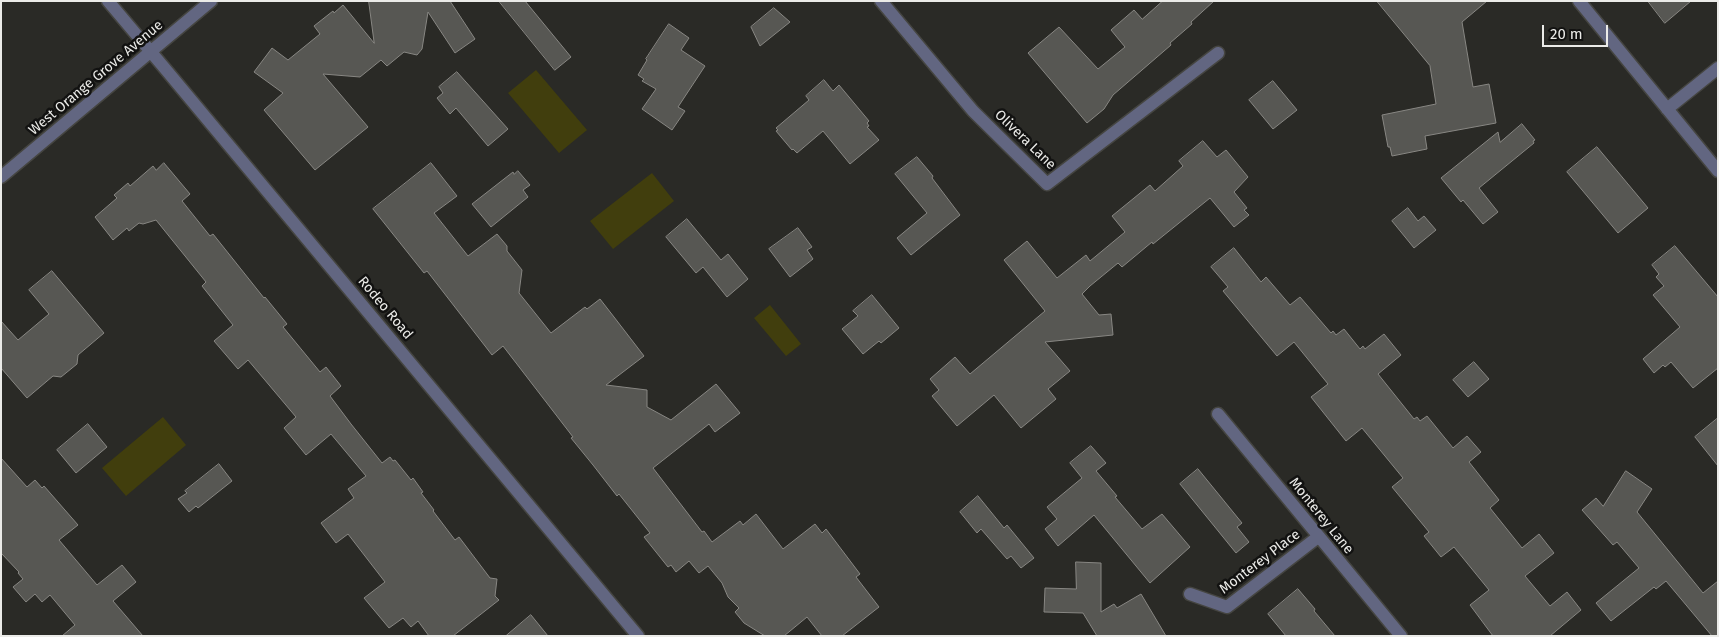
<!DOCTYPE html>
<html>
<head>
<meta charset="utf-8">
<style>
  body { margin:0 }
  #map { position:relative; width:1719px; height:637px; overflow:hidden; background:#2a2a26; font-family:"Fira Sans",sans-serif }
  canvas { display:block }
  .frame { position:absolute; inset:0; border:2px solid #ebebe8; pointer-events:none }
  .scale { position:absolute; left:1542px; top:25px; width:66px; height:22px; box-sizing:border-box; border:2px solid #ebebe8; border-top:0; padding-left:6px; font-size:15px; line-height:18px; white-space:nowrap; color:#ebebe8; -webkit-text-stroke:4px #121211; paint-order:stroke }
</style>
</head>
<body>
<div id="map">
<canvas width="1719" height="637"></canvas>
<div class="frame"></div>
<div class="scale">20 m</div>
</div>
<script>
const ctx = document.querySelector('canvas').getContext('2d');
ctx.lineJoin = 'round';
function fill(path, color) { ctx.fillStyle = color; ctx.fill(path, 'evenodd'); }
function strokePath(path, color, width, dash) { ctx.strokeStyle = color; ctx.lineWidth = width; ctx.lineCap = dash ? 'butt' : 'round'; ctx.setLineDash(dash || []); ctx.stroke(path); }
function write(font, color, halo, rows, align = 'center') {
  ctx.font = font + ' "Fira Sans",sans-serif'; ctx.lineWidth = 5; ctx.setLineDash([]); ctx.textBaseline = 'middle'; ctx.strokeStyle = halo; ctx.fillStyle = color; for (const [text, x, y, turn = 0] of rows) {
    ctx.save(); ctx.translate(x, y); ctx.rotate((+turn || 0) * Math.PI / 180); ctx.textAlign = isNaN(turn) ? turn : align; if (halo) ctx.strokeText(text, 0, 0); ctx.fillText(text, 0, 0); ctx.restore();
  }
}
const green = new Path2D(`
  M536,70L587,130L559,153L508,93Z
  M652,173L674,201L613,249L590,221Z
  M770,305L801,344L786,356L754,318Z
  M163,417L186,445L126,496L102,468Z`);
const building = new Path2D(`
  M369,1H450L475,39L455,53L428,12L422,49L417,55L404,52L387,66L381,60L360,77L323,74L368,127L315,170L264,110L283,93L254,72L272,48L288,60L320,34L314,26L333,11L334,13L343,5L374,43Z
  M499,1H525L571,57L555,70Z
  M1163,1H1214L1191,22L1192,24L1170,43L1171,45L1113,95L1104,109L1087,123L1028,53L1059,27L1098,69L1125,47L1111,30L1134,10L1142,19Z
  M1377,1H1487L1462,22L1473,87L1489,84L1496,123L1425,136L1427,149L1392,156L1390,147H1388L1382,115L1436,104L1430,66Z
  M1648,1H1691L1665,23Z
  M774,8L790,22L760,46L751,27Z
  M669,24L689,38L681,50L705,66L678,107L685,111L672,130L642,109L656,89L642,81L644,79L638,75L647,60L646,59Z
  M457,72L508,129L488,146L456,108L450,114L437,98L443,93L439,87Z
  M824,80L833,91L839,85L869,121L867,123L869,126L867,127L879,140L850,164L823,131L797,153L793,149L792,150L776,131L778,130L776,128L809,100L806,96Z
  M1273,81L1297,110L1273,129L1249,100Z
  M1522,124L1535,140L1533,141L1534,143L1479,188L1498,212L1483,224L1463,200L1461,202L1441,178L1498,132L1500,142Z
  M1203,141L1217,157L1226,150L1248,177L1234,192L1247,208L1244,210L1249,215L1234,227L1210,198L1153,244L1152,242L1122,267L1118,263L1090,286L1082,294L1099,315L1111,314L1113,335L1045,342L1070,371L1048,389L1056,399L1021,428L994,395L957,426L932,396L939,390L930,379L955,357L970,374L1045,311L1004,260L1027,241L1057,278L1086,255L1090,261L1125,232L1112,216L1150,185L1155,191L1183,166L1179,161Z
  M1597,147L1648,208L1618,233L1567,172Z
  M917,157L933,176L932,178L960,215L911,255L897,238L927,213L895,174Z
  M164,163L190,194L182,201L210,236L213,234L264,298L265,297L287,324L283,327L320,372L326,367L341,386L330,396L351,424L382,463L390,457L393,461L395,460L411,480L413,478L423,492L421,493L434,510L433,511L455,540L459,537L490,578L497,579L495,596L499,600L453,636H429L418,621L411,627L403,618L389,628L364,598L385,582L348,534L336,543L321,523L354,498L348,489L366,476L331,434L306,455L284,428L296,417L248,360L238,369L214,341L233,325L202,286L206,282L156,220L143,224L139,223L129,231L127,228L113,240L95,217L117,198L114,195L128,183L130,186L153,166L156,170Z
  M431,163L457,196L434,213L468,256L497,234L507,246V251L522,270L519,293L551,333L585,307L587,309L600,299L614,317L644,356L606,385L647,390V407L671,420L716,384L740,413L715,432L709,424L653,468L702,532L704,531L712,542L740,521L743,525L756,514L783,549L815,524L822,533L826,529L860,574L856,577L879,607L842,636H822L807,617L784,636H765L744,623L735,612L739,608L728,597L722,583L708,566L699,573L689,561L676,572L671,565L668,567L644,537L650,533L619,494L617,496L593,465L571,438L573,437L503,346L492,355L427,271L424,273L373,209Z
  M518,171L530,185L523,190L528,197L491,227L472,204L513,172L514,174Z
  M1408,208L1418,221L1424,216L1436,230L1414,248L1392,221Z
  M687,219L721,260L728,254L748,279L727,297L703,267L696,273L666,237Z
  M798,228L812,247L807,250L813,259L790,277L769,249Z
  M1675,246L1718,297V368L1693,388L1671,362L1665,367L1663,365L1654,373L1643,359L1680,327L1653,295L1664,286L1656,277L1659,274L1652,265Z
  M1234,248L1261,282L1266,277L1290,305L1300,297L1331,333L1333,331L1336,335L1344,329L1360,349L1363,346L1365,349L1384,334L1401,355L1378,374L1414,419L1417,417L1420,421L1427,416L1453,448L1467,436L1481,452L1469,462L1499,500L1490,508L1522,548L1539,534L1554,553L1525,576L1550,606L1567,592L1581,610L1550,636H1493L1470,605L1489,590L1454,547L1441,557L1424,536L1429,532L1392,487L1403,478L1362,428L1346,441L1311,397L1328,384L1294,342L1277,356L1223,291L1228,287L1211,267Z
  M52,271L104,333L78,355L77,364L61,377L53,376L27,398L1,368V321L18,340L49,314L29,290Z
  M872,295L899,328L881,343L879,341L863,354L842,329L858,316L853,311Z
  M1474,362L1489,379L1468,397L1453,380Z
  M1718,418V466L1695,437Z
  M88,424L107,447L76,473L57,450Z
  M1091,446L1106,463L1096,471L1117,496L1115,497L1142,529L1162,514L1190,547L1150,583L1094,515L1058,546L1045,529L1057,519L1047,507L1082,478L1070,463Z
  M1,458L27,487L35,480L42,488L44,486L78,525L59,540L97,585L122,565L136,582L113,601L143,636H62L75,625L50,595L42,602L35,594L26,602L13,587L23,579L18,573L19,572L1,553Z
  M219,464L232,481L198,508L196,506L189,512L178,499L187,493L185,491Z
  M1198,469L1242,523L1237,527L1249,542L1236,553L1180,484Z
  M1626,471L1652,489L1637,512L1703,593L1718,581V636H1712L1666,581L1656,589L1654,587L1611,621L1596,603L1639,568L1617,542L1613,545L1582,510L1596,498L1603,506Z
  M978,496L1004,528L1007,525L1034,558L1021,568L1011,556L1007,559L981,529L977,533L960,512Z
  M1076,562L1101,563V612L1114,604L1117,608L1141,594L1166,636H1097L1083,613L1044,612L1045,588L1076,589Z
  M1298,589L1315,609L1314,611L1335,636H1286L1268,614Z
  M531,615L548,636H506Z`);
const minor = new Path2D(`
  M108,1L167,71L638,636
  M881,1L973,111L1047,184L1218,53
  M1579,1L1718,171
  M1667,109L1718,68
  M1,177L211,1
  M1218,414L1401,636
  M1190,594L1227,607L1318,537`);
const streetNames = [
  ["West Orange Grove Avenue",96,78,-40],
  ["Olivera Lane",1025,140,44],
  ["Rodeo Road",385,308,50],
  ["Monterey Lane",1321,516,51],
  ["Monterey Place",1260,562,-37]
];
fill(green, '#413e0d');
fill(building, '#575753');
strokePath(building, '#888783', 1);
strokePath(minor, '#454541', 15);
strokePath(minor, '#626681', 12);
write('14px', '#ebebe8', '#121211', streetNames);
</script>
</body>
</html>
